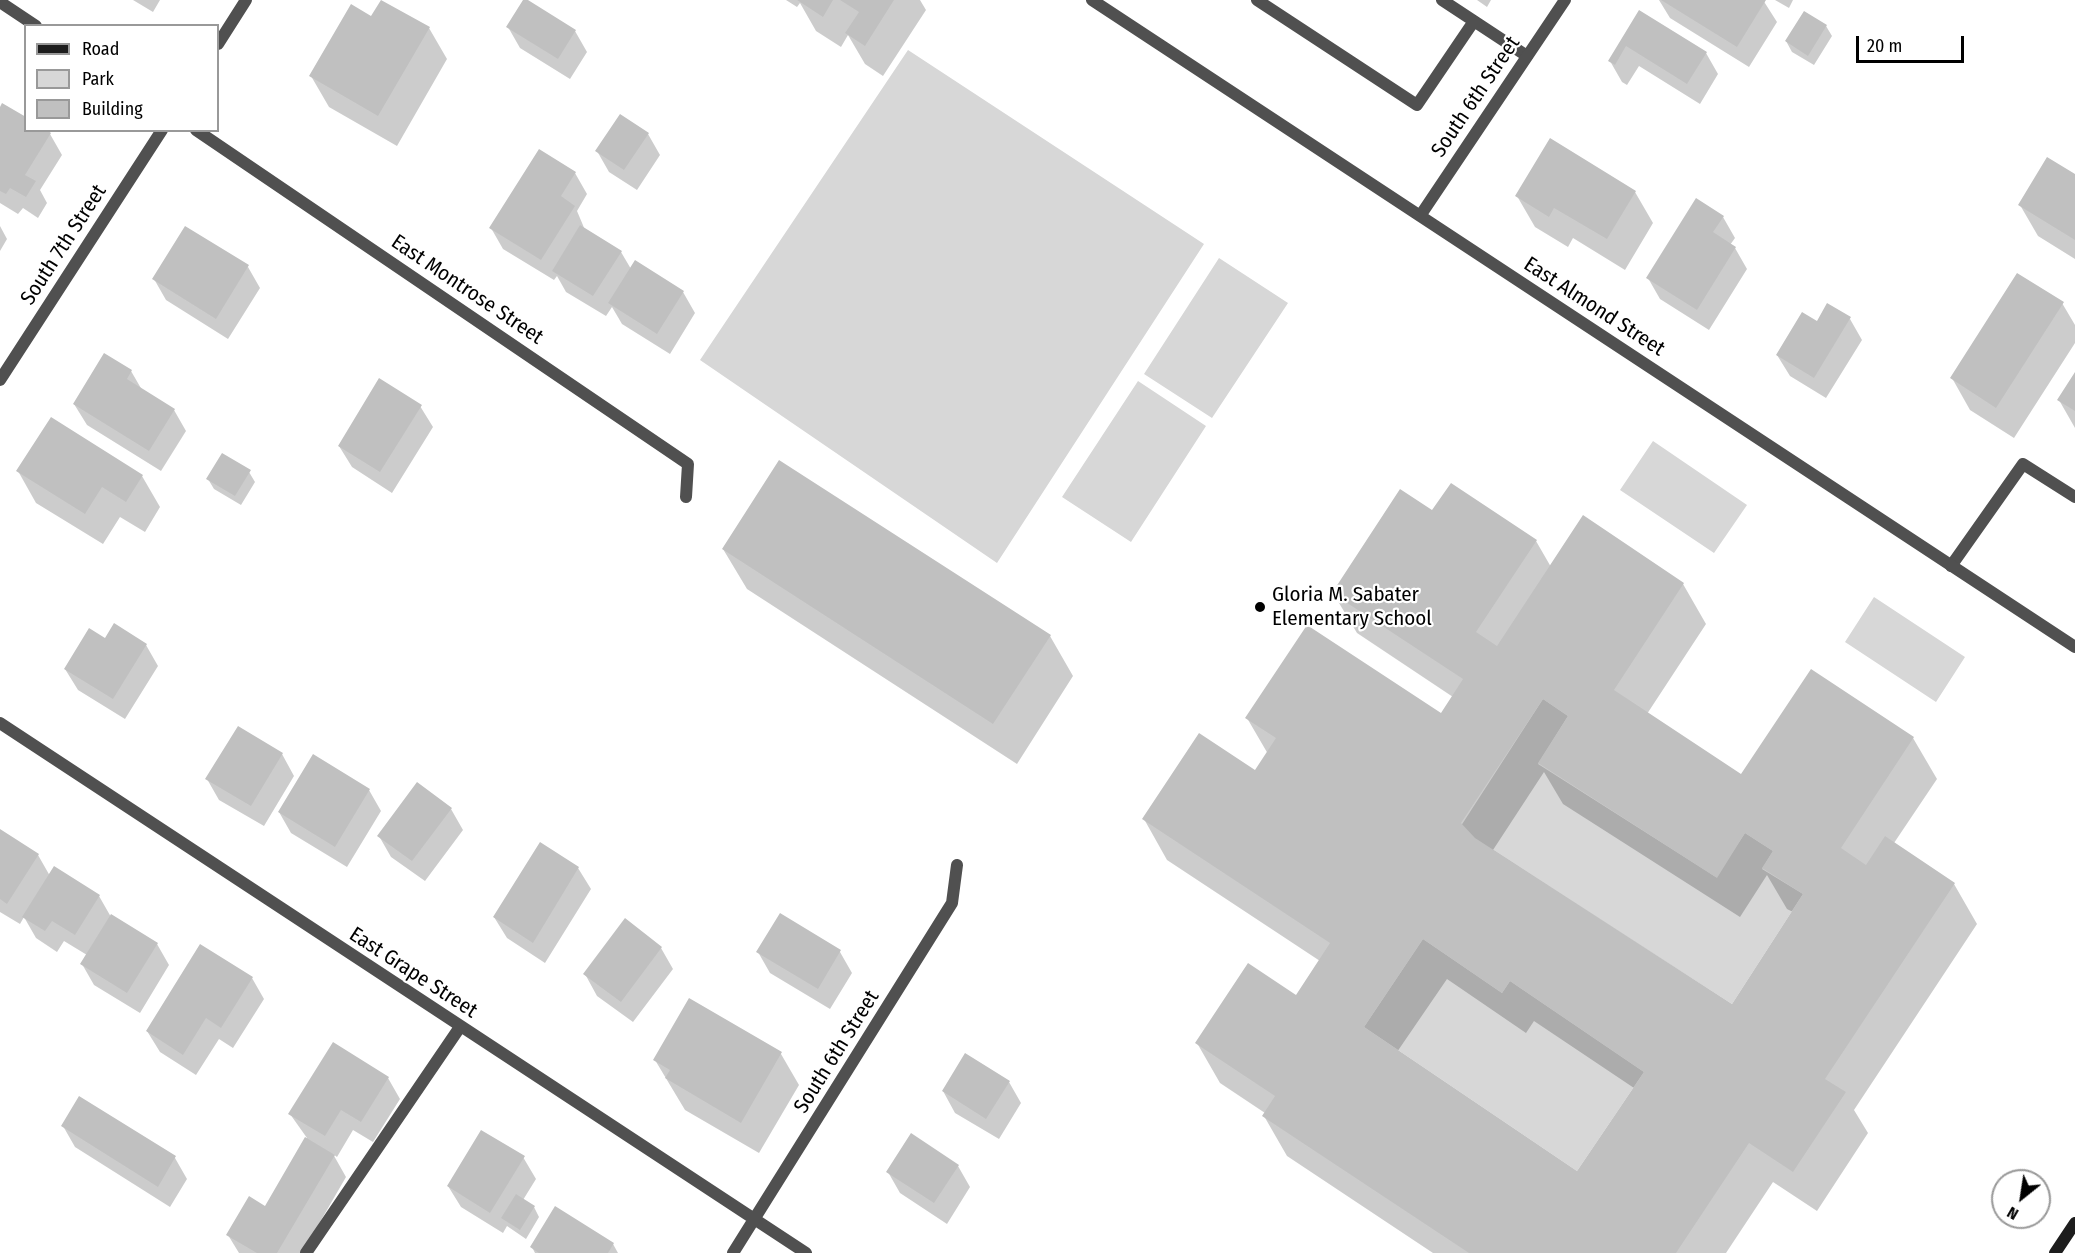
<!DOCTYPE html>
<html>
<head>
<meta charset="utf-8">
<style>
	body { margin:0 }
	#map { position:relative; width:2075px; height:1253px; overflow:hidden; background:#fff; font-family:"Fira Sans Condensed",sans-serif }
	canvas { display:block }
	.legend { position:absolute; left:24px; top:24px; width:195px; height:108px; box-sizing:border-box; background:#fff; border:2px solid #999; margin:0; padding:8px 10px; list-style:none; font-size:18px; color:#000 }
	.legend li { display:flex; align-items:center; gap:12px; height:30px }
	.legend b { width:30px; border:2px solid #999 }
	.north { position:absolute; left:1991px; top:1169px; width:60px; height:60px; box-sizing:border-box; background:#fff; border:2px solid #999; border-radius:50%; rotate:210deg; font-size:16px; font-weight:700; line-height:24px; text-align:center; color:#000 }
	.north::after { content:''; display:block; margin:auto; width:21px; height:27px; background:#000; clip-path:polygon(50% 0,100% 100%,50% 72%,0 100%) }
	.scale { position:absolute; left:1856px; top:36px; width:108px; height:27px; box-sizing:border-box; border:3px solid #000; border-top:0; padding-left:8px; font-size:18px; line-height:21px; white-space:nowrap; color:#000; -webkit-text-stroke:4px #fff; paint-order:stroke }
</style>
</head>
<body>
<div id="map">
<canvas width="2075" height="1253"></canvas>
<ul class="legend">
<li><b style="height:8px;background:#1d1d1d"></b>Road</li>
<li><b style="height:16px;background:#d7d7d7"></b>Park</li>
<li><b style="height:16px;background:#c0c0c0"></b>Building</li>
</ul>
<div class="north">N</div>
<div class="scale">20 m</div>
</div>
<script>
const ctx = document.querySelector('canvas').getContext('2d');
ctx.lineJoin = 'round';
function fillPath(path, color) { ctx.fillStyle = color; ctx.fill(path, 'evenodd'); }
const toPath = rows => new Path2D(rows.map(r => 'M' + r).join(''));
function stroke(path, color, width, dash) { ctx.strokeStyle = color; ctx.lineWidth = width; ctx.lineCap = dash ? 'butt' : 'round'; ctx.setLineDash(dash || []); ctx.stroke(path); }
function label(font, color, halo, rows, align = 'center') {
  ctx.font = font + ' "Fira Sans Condensed",sans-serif'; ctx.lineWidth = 4.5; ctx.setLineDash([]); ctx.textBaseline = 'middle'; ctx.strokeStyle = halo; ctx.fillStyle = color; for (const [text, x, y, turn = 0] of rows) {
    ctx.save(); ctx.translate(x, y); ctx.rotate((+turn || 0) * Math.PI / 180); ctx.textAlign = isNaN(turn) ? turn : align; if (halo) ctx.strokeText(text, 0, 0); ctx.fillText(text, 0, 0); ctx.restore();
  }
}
fillPath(toPath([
	[908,50,1204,244,997,563,700,360],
	[1219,258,1288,303,1212,418,1144,374],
	[1138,381,1206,426,1131,542,1062,497],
	[1653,441,1747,505,1714,553,1620,490],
	[1874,597,1965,657,1936,702,1845,642],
	[1543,699,1568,716,1538,764,1716,877,1745,833,1773,851,1762,869,1803,894,1732,1004,1459,829],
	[1423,939,1502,993,1510,981,1644,1072,1577,1171,1364,1027]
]), '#d7d7d7');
fillPath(toPath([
	[133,0,160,0,153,12],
	[524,0,575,31,587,52,570,79,520,48,508,27],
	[786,0,920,0,926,10,883,76,865,64,848,35,841,47,816,31,800,3,797,7],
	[1477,0,1491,0,1487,7],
	[1659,0,1763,0,1777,22,1749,67,1670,18],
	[1775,0,1793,0,1789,8],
	[1640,12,1706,53,1718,74,1700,104,1639,66,1627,85,1622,82,1610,61],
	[372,18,429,28,447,59,397,146,329,107,311,76],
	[1826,26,1832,36,1814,65,1792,52,1786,41],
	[0,110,26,130,50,134,62,155,40,190,47,203,38,218,23,208,18,214,0,203],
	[648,134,660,155,637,190,609,172,597,151],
	[575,173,587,194,577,211,585,230,621,252,631,269,683,292,695,313,670,354,622,324,612,307,606,316,566,292,557,276,554,280,503,249,491,228],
	[2075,176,2075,259,2038,236,2020,205],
	[1635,192,1653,223,1625,270,1573,238,1568,247,1535,227,1517,196],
	[1723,217,1735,238,1730,245,1735,248,1747,269,1709,330,1660,299,1648,278],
	[0,226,7,239,0,251],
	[248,267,260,288,228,339,166,300,154,279],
	[2062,303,2075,325,2075,343,2014,438,1970,410,1952,378],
	[1850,319,1862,340,1826,398,1790,376,1777,355,1817,323],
	[131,371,142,390,174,410,186,431,161,471,87,425,74,404],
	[2075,375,2075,428,2059,400],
	[420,406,433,427,392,493,352,467,339,446],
	[18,471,142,476,160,507,145,532,120,517,103,544,36,503],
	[249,472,255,482,241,505,214,489,208,479],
	[1451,485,1536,541,1551,567,1683,584,1706,624,1647,714,1742,776,1812,671,1913,738,1937,779,1894,843,1954,884,1977,924,1854,1110,1868,1133,1817,1211,1773,1182,1726,1253,1433,1253,1287,1156,1264,1116,1265,1113,1220,1083,1197,1043,1296,997,1320,961,1167,860,1144,819,1255,772,1268,754,1247,718,1441,715,1453,697,1357,633,1333,593,1433,512],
	[1544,772,1563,804,1740,917,1767,875,1787,909,1793,912,1732,1006,1493,850],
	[1447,979,1526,1033,1534,1021,1634,1088,1577,1173,1397,1052],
	[723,549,1050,636,1073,676,1017,764,747,589],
	[146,645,158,666,125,719,78,690,65,669],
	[282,754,294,776,264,826,219,800,207,779],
	[369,790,381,811,347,867,291,833,279,812],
	[451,809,463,830,425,881,391,857,379,836],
	[0,831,38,855,50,876,99,896,111,917,157,944,169,965,140,1013,94,985,82,964,87,955,64,941,57,952,36,938,24,917,20,924,0,912],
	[540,844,578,868,591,889,545,963,507,938,494,917],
	[661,948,673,969,633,1022,597,996,585,974],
	[758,952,840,952,852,973,830,1009,770,973],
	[252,978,264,999,233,1048,219,1039,196,1075,160,1052,147,1031],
	[781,1054,799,1085,759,1153,685,1110,655,1060],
	[388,1078,400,1099,373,1142,353,1130,337,1157,333,1154,346,1177,302,1253,239,1253,228,1235,266,1208,307,1138,290,1114],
	[1009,1082,1021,1103,999,1139,955,1113,943,1091],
	[63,1126,175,1158,187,1179,170,1207,75,1147],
	[523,1157,536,1179,523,1200,534,1207,539,1217,526,1239,507,1226,503,1233,461,1207,448,1186],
	[958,1166,970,1187,947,1224,900,1193,888,1172],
	[613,1244,618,1253,535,1253,532,1247]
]), '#0003');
fillPath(toPath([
	[381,0,430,27,378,116,309,76,351,4,371,16],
	[523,0,528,0,576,30,558,59,506,27],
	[797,0,833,0,823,17],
	[840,0,894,0,865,46,845,33,859,12],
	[1661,0,1766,0,1737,47],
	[1639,10,1707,52,1687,84,1626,46,1615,65,1608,61],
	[1804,11,1827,25,1808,56,1785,41],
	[2,103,26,117,26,130,47,130,51,133,25,175,36,181,26,197,10,188,6,194,0,191,0,107],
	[620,114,649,133,624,170,595,151],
	[1550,138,1636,191,1607,239,1554,208,1549,217,1515,196],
	[539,149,576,172,561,196,575,206,541,260,489,228],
	[2047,157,2075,174,2075,240,2018,205],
	[1696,198,1724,216,1713,232,1736,247,1697,310,1646,278],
	[580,225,622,251,593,296,552,271],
	[185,226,249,265,216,319,152,279],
	[635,260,684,291,657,334,608,303],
	[2017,273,2064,302,1996,408,1950,378],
	[1827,303,1851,317,1814,378,1776,355,1802,312,1817,321],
	[104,353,132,370,127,379,175,409,149,451,73,404],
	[2075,372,2075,411,2057,400],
	[379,378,422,405,380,472,338,446],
	[51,417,143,475,126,502,102,487,85,514,16,471],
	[222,453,251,470,235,496,206,479],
	[779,460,1051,635,993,724,722,549],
	[1451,483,1537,540,1476,632,1497,646,1583,515,1684,583,1614,690,1741,774,1811,669,1914,737,1841,848,1866,865,1885,836,1955,883,1825,1079,1846,1092,1793,1172,1749,1143,1676,1253,1469,1253,1262,1116,1275,1096,1195,1043,1248,963,1296,995,1330,943,1142,819,1199,733,1255,770,1276,738,1245,718,1307,625,1441,713,1463,679,1332,593,1400,489,1432,510],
	[1543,699,1568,716,1538,763,1717,878,1745,833,1773,851,1762,868,1803,894,1732,1004,1475,838,1461,823],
	[1423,939,1502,993,1510,981,1644,1072,1577,1171,1364,1027],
	[114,623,147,644,113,699,64,669,89,628,105,638],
	[238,726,283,753,251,806,205,779],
	[313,754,370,789,335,847,278,812],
	[417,782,452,808,412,861,377,836],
	[0,829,39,854,7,904,0,899],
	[540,842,579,867,533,943,493,917],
	[54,866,100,895,75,935,52,921,45,931,22,917],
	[780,913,841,950,818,989,756,952],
	[111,914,158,943,127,993,80,964],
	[625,918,662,947,621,1002,583,974],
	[200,944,253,977,221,1028,206,1018,183,1055,146,1031],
	[689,998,782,1052,741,1123,665,1078,670,1070,653,1060],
	[333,1042,389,1077,361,1122,341,1110,325,1136,288,1114],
	[965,1053,1010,1081,986,1119,942,1091],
	[79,1096,176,1156,158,1187,61,1126],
	[481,1130,525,1156,490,1213,447,1186],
	[911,1133,959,1165,934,1203,886,1172],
	[305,1137,335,1155,277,1253,257,1253,226,1235,249,1196,265,1206],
	[516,1194,535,1206,520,1230,501,1218],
	[555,1206,614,1243,608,1253,539,1253,530,1247]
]), '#c0c0c0');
stroke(toPath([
	[1257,0,1417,105,1474,21],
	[1442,0,1527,56],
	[1951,566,2023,464,2075,497],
	[306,1253,460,1027]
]), '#505050', 12);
stroke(toPath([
	[1092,0,2075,647],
	[0,2,36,26],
	[218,44,246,0],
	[196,130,688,464,686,497],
	[1420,216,1565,0],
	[0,380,162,130],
	[0,723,806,1253],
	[733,1253,952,903,957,865]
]), '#505050', 12);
stroke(toPath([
	[2055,1253,2075,1223]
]), '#1d1d1d', 12);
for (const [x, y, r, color] of [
	[1260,607,6,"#000"]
]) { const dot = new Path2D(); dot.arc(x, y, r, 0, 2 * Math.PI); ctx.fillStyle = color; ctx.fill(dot); stroke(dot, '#fff', 2); }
label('21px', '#000', '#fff', [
	["South 6th Street",1476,97,-56],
	["South 7th Street",64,245,-57],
	["East Montrose Street",467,290,34],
	["East Almond Street",1594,307,33],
	["East Grape Street",413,973,33],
	["South 6th Street",837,1052,-58]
]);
label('21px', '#000', '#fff', [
	["Gloria M. Sabater",1272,595],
	["Elementary School",1272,619]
], 'left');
</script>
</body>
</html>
